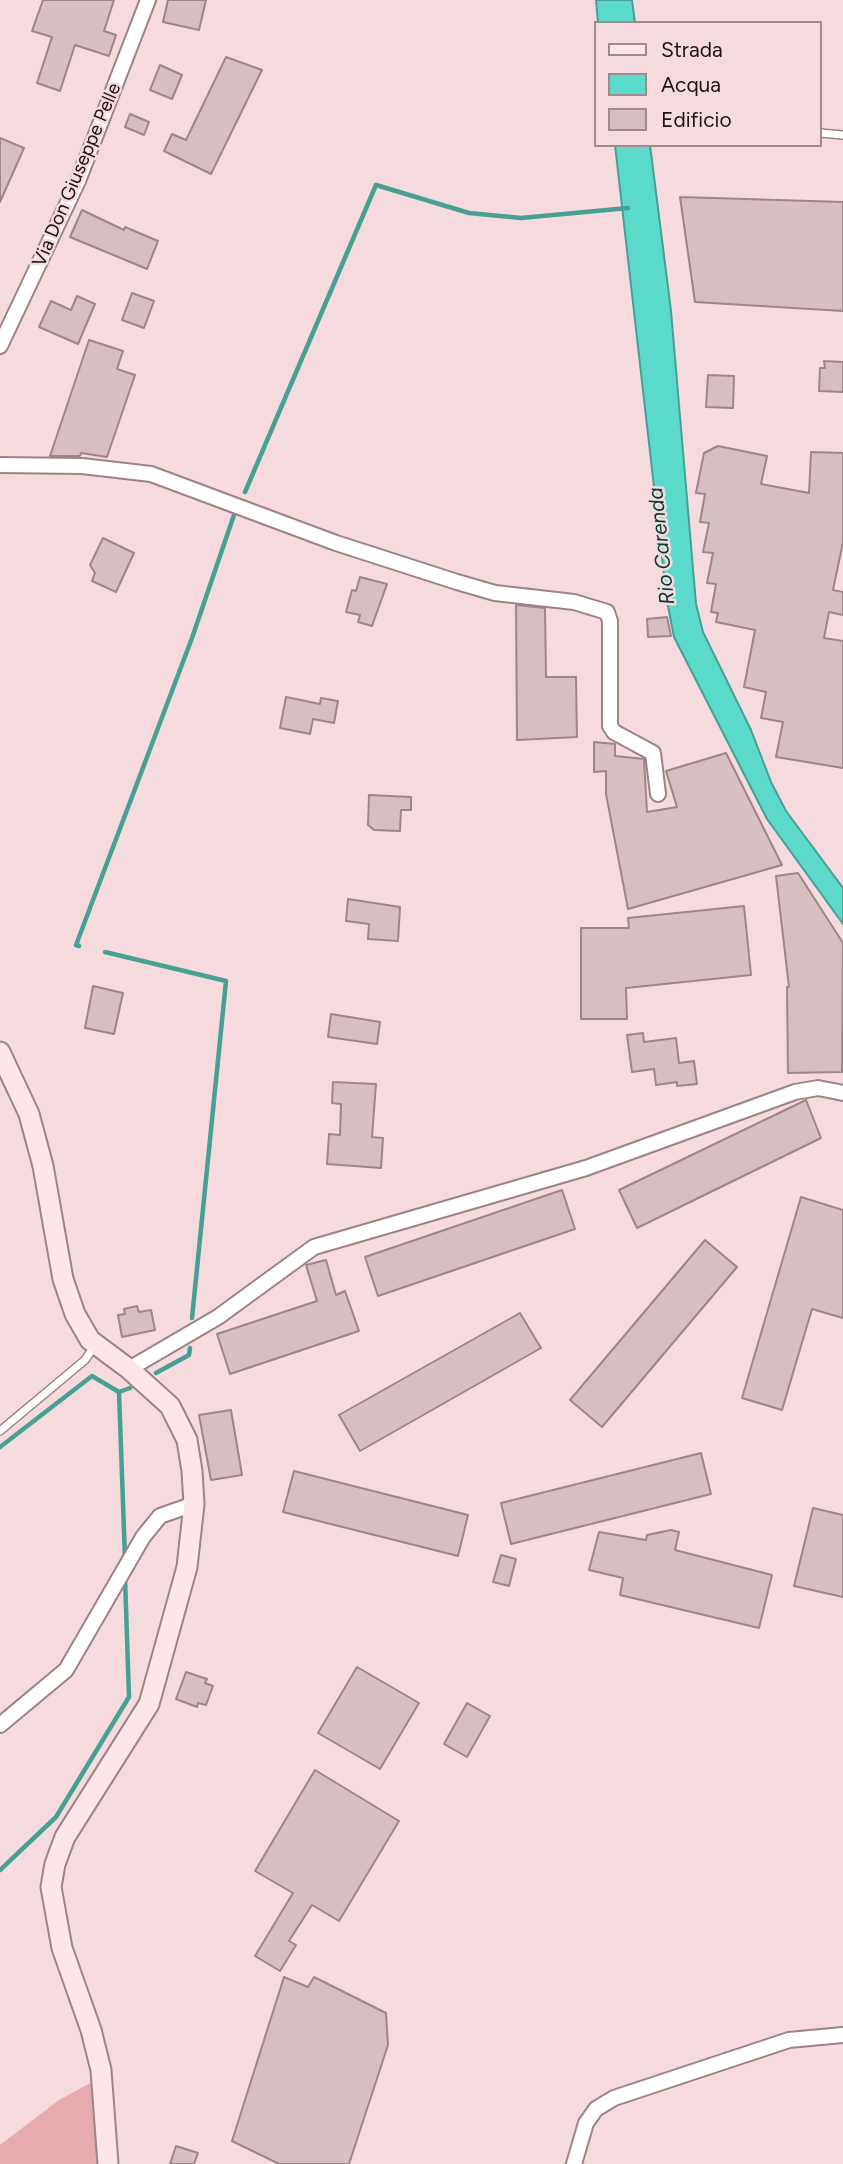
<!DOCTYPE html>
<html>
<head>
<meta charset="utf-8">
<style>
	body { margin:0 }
	#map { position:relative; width:843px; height:2164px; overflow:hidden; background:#f5dbdd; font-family:Figtree,sans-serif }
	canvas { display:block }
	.legend { position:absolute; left:594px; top:21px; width:228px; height:126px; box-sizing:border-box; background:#f5dbdd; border:2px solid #9e8b8d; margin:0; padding:9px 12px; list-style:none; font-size:21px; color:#1c1414 }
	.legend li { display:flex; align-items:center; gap:14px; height:35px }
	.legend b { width:35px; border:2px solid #9e8b8d }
</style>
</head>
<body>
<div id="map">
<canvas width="843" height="2164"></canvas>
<ul class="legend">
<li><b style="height:9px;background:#fde6e8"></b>Strada</li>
<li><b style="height:19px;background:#5bdac9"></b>Acqua</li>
<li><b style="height:19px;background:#d7bec0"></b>Edificio</li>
</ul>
</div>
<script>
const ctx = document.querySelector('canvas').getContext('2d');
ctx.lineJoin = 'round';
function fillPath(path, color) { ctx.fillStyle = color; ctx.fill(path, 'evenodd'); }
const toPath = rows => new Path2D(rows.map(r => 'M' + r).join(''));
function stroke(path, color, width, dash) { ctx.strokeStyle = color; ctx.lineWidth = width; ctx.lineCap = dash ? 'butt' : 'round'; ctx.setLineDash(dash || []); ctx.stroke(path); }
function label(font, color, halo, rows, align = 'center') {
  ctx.font = font + ' Figtree,sans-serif'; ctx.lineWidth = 5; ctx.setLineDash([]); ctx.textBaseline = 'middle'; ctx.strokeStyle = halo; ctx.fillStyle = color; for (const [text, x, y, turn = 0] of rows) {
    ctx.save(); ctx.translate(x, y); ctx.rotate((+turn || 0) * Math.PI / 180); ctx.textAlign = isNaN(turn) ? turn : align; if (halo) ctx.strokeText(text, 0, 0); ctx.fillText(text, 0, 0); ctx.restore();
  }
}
fillPath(toPath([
	[92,2082,102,2164,0,2164,0,2145,59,2100]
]), '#e7aaaf');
const water = toPath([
	[596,0,632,0,635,23,598,23,596,0],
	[615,145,650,145,671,311,696,604,703,632,751,730,771,782,786,811,843,888,843,924,767,819,674,637,667,601,615,145]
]);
fillPath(water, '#5bdac9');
stroke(water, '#489f93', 2);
stroke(toPath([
	[245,492,376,185,469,213,521,218,628,208],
	[79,946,76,945,192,638,234,515],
	[105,952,226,981,192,1318],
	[156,1373,189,1355,190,1348],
	[119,1392,125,1559],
	[119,1392,130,1388],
	[0,1447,92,1376,119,1392],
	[0,1870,56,1817,129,1697,125,1578]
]), '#489f93', 4.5);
const building = toPath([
	[43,0,114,0,104,31,116,35,109,56,75,45,60,91,37,83,52,37,32,31,43,0],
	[168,0,206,0,199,30,163,22,168,0],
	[226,57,262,70,211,174,164,151,172,134,186,140,226,57],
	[160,65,182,75,172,99,150,90,160,65],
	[130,114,149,122,144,135,125,127,130,114],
	[0,138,24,148,0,202,0,138],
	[680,197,843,202,843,311,695,302,680,197],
	[82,210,124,230,125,227,158,241,147,269,70,237,82,210],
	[132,293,154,301,144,328,122,320,132,293],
	[77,296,95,304,78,344,39,327,51,301,71,310,77,296],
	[89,340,123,351,117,369,135,375,107,457,81,453,80,456,50,456,89,340],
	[824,361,843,362,843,392,819,391,820,368,825,368,824,361],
	[708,375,734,376,733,408,706,407,708,375],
	[718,446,767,456,761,484,809,493,811,452,843,453,843,542,833,590,843,592,843,615,829,612,824,638,843,641,843,768,776,757,783,722,761,718,766,692,744,687,755,630,716,622,718,613,711,612,716,584,707,583,713,553,703,552,709,523,700,522,705,494,696,493,704,453,718,446],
	[103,538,134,553,116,592,92,581,95,573,90,565,103,538],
	[360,577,387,584,372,626,358,622,360,615,346,612,352,590,356,591,360,577],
	[516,605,545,608,546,677,576,677,577,737,517,740,516,605],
	[667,617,671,636,648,637,647,619,667,617],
	[286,697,320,704,321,698,338,701,334,723,313,719,310,734,280,728,286,697],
	[594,742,615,744,615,756,644,759,647,812,677,807,666,771,726,753,782,865,628,909,606,794,606,771,594,772,594,742],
	[369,795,411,797,411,810,401,810,400,831,374,830,368,825,369,795],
	[798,873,843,943,842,1072,788,1073,787,987,789,987,776,876,798,873],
	[348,899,400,907,398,941,368,939,369,924,346,921,348,899],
	[744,906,751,975,626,988,627,1019,581,1019,581,928,629,928,628,918,744,906],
	[93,986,123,993,114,1034,85,1028,93,986],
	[331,1014,380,1022,377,1044,328,1037,331,1014],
	[643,1033,644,1042,676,1038,679,1063,694,1061,697,1084,677,1086,677,1082,656,1085,654,1069,632,1072,627,1035,643,1033],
	[333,1082,376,1084,372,1137,383,1138,381,1168,327,1164,329,1134,340,1135,341,1104,332,1103,333,1082],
	[806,1100,821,1138,637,1228,619,1190,806,1100],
	[562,1190,575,1229,378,1296,365,1257,562,1190],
	[801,1197,843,1210,843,1318,812,1309,782,1410,742,1398,801,1197],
	[705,1240,737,1267,602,1427,570,1400,705,1240],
	[326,1260,336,1295,345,1291,359,1331,230,1374,217,1334,317,1301,306,1265,326,1260],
	[137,1306,139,1312,151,1310,155,1330,122,1337,118,1315,125,1314,124,1309,137,1306],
	[520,1313,541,1348,360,1451,339,1415,520,1313],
	[231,1410,242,1475,211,1480,199,1415,231,1410],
	[701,1453,711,1494,511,1544,501,1503,701,1453],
	[294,1471,468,1515,458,1556,283,1512,294,1471],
	[813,1508,843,1515,843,1597,794,1586,813,1508],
	[671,1530,679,1532,675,1550,772,1575,759,1628,620,1595,623,1578,589,1570,599,1532,646,1540,647,1535,671,1530],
	[501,1555,516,1559,509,1586,493,1582,501,1555],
	[357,1667,419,1703,380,1769,318,1733,357,1667],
	[186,1672,207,1679,205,1683,213,1686,206,1705,198,1703,197,1707,176,1699,186,1672],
	[467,1703,490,1716,467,1757,444,1744,467,1703],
	[315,1770,399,1821,339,1921,312,1905,289,1941,296,1945,280,1971,255,1956,293,1893,255,1871,315,1770],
	[284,1977,308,1987,314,1977,386,2013,388,2045,349,2164,279,2164,232,2141,284,1977],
	[176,2146,198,2153,194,2164,170,2164,176,2146]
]);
fillPath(building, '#d7bec0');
stroke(building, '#9d8688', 2);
const lane = toPath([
	[820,133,843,135],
	[0,1431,85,1360,95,1345]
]);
const street = toPath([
	[0,346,78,181,148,0],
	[0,465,82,466,151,474,336,543,457,582,495,593,574,602,607,612,610,621,610,726,614,732,653,753,658,794],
	[129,1369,218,1317,314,1247,586,1168,795,1092,818,1088,843,1093],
	[0,1725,66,1670,143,1537,160,1516,194,1504],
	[574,2164,586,2123,596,2109,614,2098,789,2040,843,2035]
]);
const secondary = toPath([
	[0,1052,29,1114,43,1166,63,1279,75,1314,90,1340,129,1369,170,1406,187,1440,192,1471,194,1504,187,1567,149,1704,65,1837,55,1864,51,1887,62,1948,91,2030,101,2070,108,2164]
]);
stroke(lane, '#9b8486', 10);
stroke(street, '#9b8486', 18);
stroke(secondary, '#9b8486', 23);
stroke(lane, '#fff', 7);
stroke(street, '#fff', 14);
stroke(secondary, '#fde6e8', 19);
label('19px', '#1c1414', '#f5dbdd', [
	["Via Don Giuseppe Pelle",77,175,-67]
]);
label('italic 21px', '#003c35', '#f5dbdd', [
	["Rio Carenda",662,546,-96]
]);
</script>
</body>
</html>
